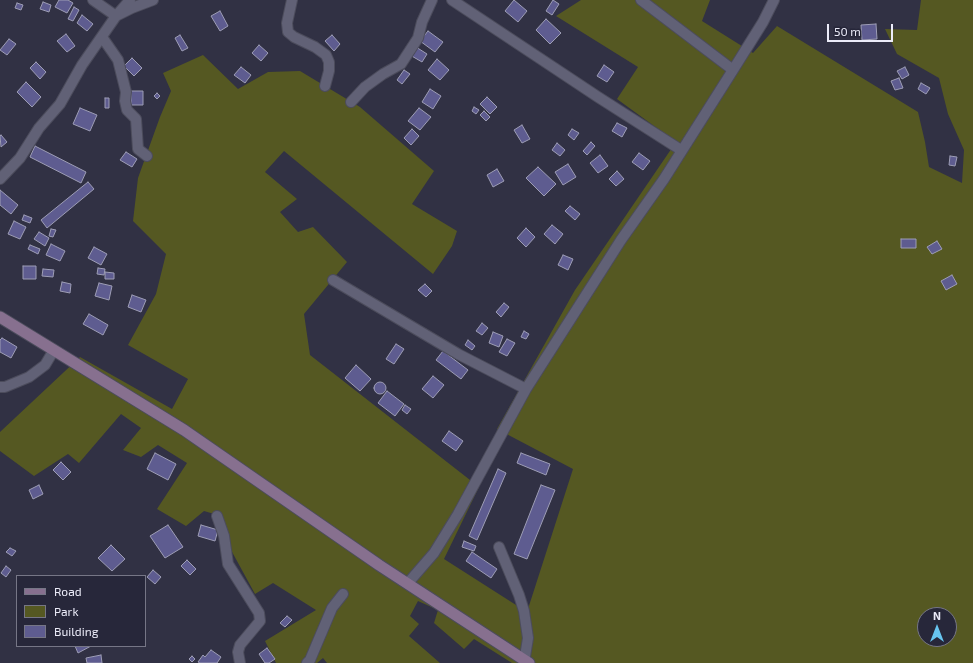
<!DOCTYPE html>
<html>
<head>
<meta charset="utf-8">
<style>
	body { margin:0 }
	#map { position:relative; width:973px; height:663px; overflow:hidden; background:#313144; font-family:"Exo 2",sans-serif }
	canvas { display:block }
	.legend { position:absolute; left:16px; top:575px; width:130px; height:72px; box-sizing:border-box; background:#27273a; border:1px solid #767686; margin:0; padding:5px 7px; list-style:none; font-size:12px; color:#ececf9 }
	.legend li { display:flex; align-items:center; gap:8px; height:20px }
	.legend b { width:20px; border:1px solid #767686 }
	.north { position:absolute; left:917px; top:607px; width:40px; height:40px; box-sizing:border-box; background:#27273a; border:1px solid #767686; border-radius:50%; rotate:0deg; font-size:11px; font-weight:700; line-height:16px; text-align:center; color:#ececf9 }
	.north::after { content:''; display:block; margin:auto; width:14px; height:18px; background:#67c4ef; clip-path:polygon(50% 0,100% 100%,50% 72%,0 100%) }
	.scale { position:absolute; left:827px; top:24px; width:66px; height:18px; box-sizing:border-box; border:2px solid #ececf9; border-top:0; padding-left:5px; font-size:12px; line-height:14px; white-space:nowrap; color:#ececf9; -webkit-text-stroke:3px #27273a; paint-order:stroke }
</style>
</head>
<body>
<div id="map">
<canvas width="973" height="663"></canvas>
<ul class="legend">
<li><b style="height:5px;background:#87708f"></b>Road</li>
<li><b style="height:11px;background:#555822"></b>Park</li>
<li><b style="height:11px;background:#5e5c90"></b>Building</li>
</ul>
<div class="north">N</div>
<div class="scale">50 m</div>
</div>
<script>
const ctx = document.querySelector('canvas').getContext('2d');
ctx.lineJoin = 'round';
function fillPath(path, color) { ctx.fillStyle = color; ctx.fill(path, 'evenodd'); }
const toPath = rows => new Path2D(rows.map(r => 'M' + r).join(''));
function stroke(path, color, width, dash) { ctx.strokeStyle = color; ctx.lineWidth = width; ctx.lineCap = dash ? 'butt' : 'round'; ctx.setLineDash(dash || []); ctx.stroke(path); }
fillPath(toPath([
	[581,0,710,0,702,21,753,53,777,26,918,112,925,142,929,167,962,183,964,150,948,114,939,78,897,54,885,29,917,30,921,0,973,0,973,663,512,663,474,639,464,649,434,623,438,610,418,601,410,616,419,624,409,636,440,663,327,663,323,658,317,663,276,663,265,641,316,610,273,583,255,594,231,550,221,516,204,511,186,526,157,509,187,463,158,445,141,457,123,450,141,428,121,414,79,463,68,454,34,476,0,451,0,432,80,357,172,409,188,379,128,345,156,294,166,254,133,221,138,178,160,117,171,91,163,73,203,55,238,89,268,72,300,71,360,107,434,171,412,204,457,231,452,246,433,274,284,151,265,172,297,199,280,212,298,232,313,227,347,262,304,314,310,355,479,487,444,559,527,612,573,469,497,429,575,290,676,142,617,99,638,67,556,16],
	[925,615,949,615,949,639,925,639]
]), '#555822');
const building = toPath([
	[59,0,68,0,73,3,67,13,55,7,59,0],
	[514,0,527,11,518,22,505,11,514,0],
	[553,0,559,4,552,15,546,11,553,0],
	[43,2,51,5,49,12,40,9,43,2],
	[17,3,23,5,21,10,15,8,17,3],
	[74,7,79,10,73,21,68,19,74,7],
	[220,11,228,26,220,31,211,16,220,11],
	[82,15,93,24,87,31,77,23,82,15],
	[546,19,561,33,550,44,536,30,546,19],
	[876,24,877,39,862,40,861,25,876,24],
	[428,31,443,42,435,52,420,41,428,31],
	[66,34,75,46,67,52,57,41,66,34],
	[180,35,188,48,182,51,175,38,180,35],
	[332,35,340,44,334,51,325,41,332,35],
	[9,39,16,44,7,55,0,50,9,39],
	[259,45,268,53,261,61,252,53,259,45],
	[416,47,427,54,422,62,410,55,416,47],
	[132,58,142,68,134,76,124,66,132,58],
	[437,59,449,70,440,80,428,70,437,59],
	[36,62,46,72,40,79,30,68,36,62],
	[604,65,614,72,607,82,597,76,604,65],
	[241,67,251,75,245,83,234,75,241,67],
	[905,67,909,75,902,79,897,71,905,67],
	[404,70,410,74,402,84,397,80,404,70],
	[899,78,903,88,895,90,891,81,899,78],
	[26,82,41,97,32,107,17,92,26,82],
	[921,83,930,88,926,94,918,89,921,83],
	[430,89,441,96,433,109,422,102,430,89],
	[131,91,143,91,143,105,131,105,131,91],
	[157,93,160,96,157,99,154,96,157,93],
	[487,97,497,107,490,114,480,104,487,97],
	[105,98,109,98,109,108,105,108,105,98],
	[474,107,479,110,476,114,472,111,474,107],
	[80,108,97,115,90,131,73,124,80,108],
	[419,108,431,117,420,130,408,121,419,108],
	[484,111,490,117,486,121,480,115,484,111],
	[617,123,627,128,622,137,612,131,617,123],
	[522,125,530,139,522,143,514,130,522,125],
	[412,129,419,136,411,145,404,138,412,129],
	[572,129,579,133,574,140,568,135,572,129],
	[1,135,7,142,1,147,0,136,1,135],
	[591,142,595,146,587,155,583,151,591,142],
	[557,143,565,150,560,156,552,150,557,143],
	[35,146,86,172,81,183,30,157,35,146],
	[126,152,137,159,132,167,120,160,126,152],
	[639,153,650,161,643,170,632,162,639,153],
	[600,155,608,166,598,173,590,163,600,155],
	[950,156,957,157,955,166,949,165,950,156],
	[568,164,576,177,563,185,555,172,568,164],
	[538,167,556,184,544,196,526,178,538,167],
	[497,169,504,181,493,187,487,175,497,169],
	[617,171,624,179,616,186,609,179,617,171],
	[88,182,94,189,47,228,41,220,88,182],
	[0,190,18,205,11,214,0,205,0,190],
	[570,206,580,214,575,220,565,211,570,206],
	[24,215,32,218,30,223,22,220,24,215],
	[14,221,26,227,20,239,8,234,14,221],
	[552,225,563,234,555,244,544,234,552,225],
	[526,228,535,237,526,247,517,238,526,228],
	[51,229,56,230,53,237,49,236,51,229],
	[39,232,49,238,45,246,34,239,39,232],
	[901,239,916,239,916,248,901,248,901,239],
	[937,241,942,249,932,254,927,247,937,241],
	[51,244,65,251,60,261,46,255,51,244],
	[30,245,40,249,38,254,28,249,30,245],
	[94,247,107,254,101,265,88,258,94,247],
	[563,255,573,259,568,270,558,265,563,255],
	[23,266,36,266,36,279,23,279,23,266],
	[98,268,105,269,104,275,97,274,98,268],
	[43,269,54,270,53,277,42,276,43,269],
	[105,272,114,273,114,279,105,279,105,272],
	[952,275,957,284,946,290,941,281,952,275],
	[62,282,71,284,70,293,60,291,62,282],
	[99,283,112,286,109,300,95,296,99,283],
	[425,284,432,291,426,297,418,290,425,284],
	[132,295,146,300,141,312,128,307,132,295],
	[504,303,509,307,501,317,496,312,504,303],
	[89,314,108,325,103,335,83,324,89,314],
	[482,323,488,328,482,335,476,331,482,323],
	[524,331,529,334,526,339,521,337,524,331],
	[493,332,503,336,499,347,489,343,493,332],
	[2,338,17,347,11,358,0,352,0,340,2,338],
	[507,339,515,343,507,356,499,352,507,339],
	[468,340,475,346,472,350,465,345,468,340],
	[396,344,404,349,394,364,386,359,396,344],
	[443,351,468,370,461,379,436,360,443,351],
	[356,365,371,379,360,391,345,378,356,365],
	[433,376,444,385,433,398,422,389,433,376],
	'374 388a6 6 0 1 1 12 0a6 6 0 1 1-12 0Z',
	[387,391,404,404,395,416,378,403,387,391],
	[405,405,411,409,407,414,402,410,405,405],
	[449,431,463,441,456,451,442,441,449,431],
	[155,453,176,464,168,480,147,469,155,453],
	[521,453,550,464,546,475,517,463,521,453],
	[61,462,71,472,63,480,53,470,61,462],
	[498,469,506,473,477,540,469,536,498,469],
	[39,485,43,494,33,499,29,490,39,485],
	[541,485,555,490,527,559,514,554,541,485],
	[168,525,183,547,165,558,150,536,168,525],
	[201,525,218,530,215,541,198,536,201,525],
	[464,541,476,546,474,551,462,547,464,541],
	[111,545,125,559,112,571,98,558,111,545],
	[10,548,16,551,12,556,6,552,10,548],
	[472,552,497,569,491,578,466,561,472,552],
	[187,560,196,569,190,575,181,566,187,560],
	[6,566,11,570,6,577,1,573,6,566],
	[153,570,161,577,155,584,147,577,153,570],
	[287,616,292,620,285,627,280,623,287,616],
	[75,646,91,646,78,653,75,646],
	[267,648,275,659,269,663,265,663,259,654,267,648],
	[211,650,221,657,217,663,200,663,198,662,203,655,205,657,211,650],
	[101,655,102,663,87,663,86,658,101,655],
	[192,656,195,659,192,662,189,659,192,656]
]);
fillPath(building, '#5e5c90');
stroke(building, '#9d9db5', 1);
const minor = toPath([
	[93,0,116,16,132,8,153,0],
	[292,0,287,23,288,32,294,37,315,47,326,55,329,62,329,71,325,86],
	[452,0,598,97,681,150],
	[641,0,733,70],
	[102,37,118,60,126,92,125,101,127,110,136,119,138,149,147,156],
	[351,102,365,87,383,74,401,64,418,38,422,22,432,0],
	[0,179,20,158,39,128,60,104,82,65,116,16,130,0],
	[333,280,458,354,526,389],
	[0,387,5,387,29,377,45,365,54,350],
	[217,516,224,536,228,564,259,613,260,621,240,645,238,652,240,663],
	[499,547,519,595,524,611,528,638,524,663],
	[408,583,434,553,458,514,526,389,621,240,664,179,733,70,763,22,774,0],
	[307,663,310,660,332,608,343,594]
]);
const secondary = toPath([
	[0,317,184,430,379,565,529,663]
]);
stroke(minor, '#4c4c5c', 12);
stroke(secondary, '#4c4c5c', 13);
stroke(minor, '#616176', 10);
stroke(secondary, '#87708f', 11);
</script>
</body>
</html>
